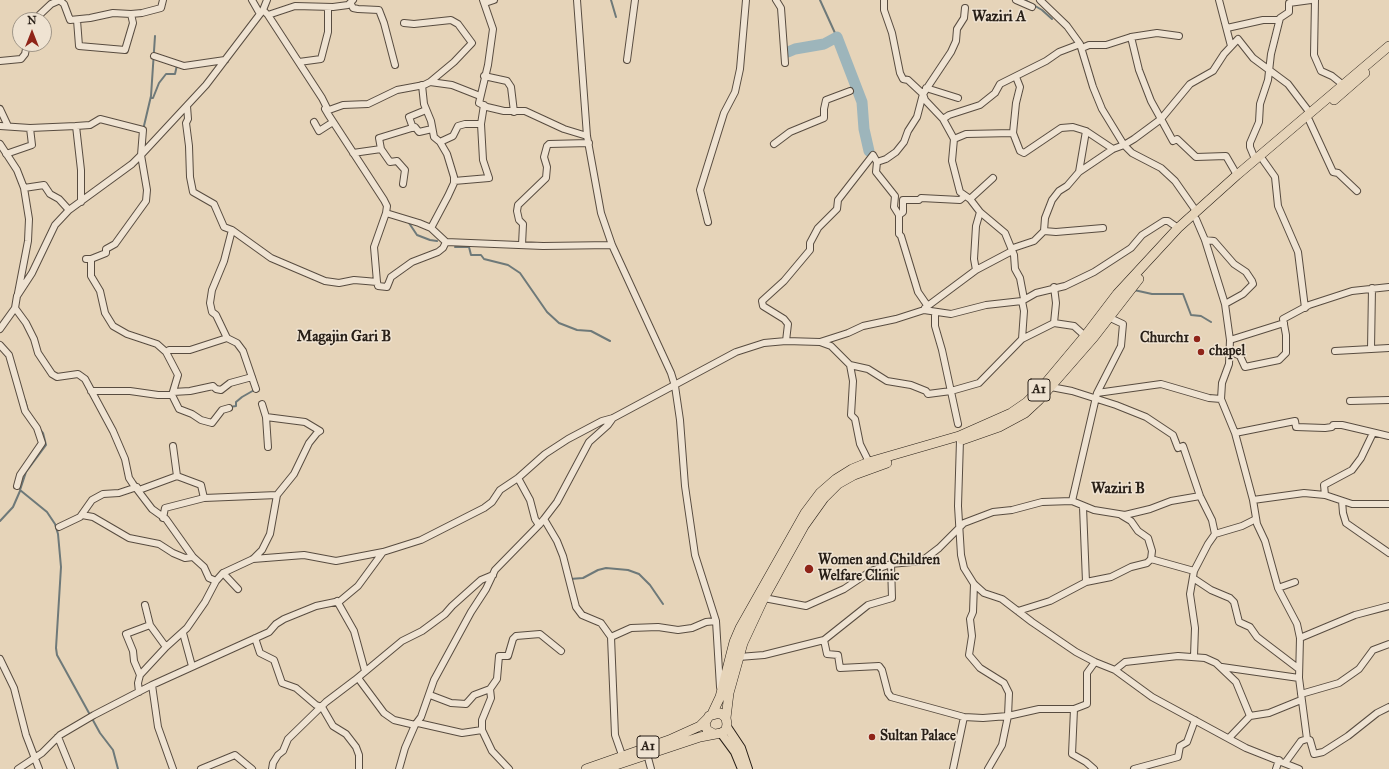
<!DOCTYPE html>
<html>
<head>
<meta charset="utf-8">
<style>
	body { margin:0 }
	#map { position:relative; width:1389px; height:769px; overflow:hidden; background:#e6d4b9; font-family:"IM FELL Great Primer",serif }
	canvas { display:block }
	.north { position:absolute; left:12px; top:12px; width:40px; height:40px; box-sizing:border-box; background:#efe3d2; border:1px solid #9f9587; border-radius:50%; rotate:0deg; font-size:11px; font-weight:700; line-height:16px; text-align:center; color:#281f17 }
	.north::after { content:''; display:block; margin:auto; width:14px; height:18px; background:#8f2418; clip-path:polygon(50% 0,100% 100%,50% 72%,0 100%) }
</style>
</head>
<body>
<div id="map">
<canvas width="1389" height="769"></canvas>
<div class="north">N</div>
</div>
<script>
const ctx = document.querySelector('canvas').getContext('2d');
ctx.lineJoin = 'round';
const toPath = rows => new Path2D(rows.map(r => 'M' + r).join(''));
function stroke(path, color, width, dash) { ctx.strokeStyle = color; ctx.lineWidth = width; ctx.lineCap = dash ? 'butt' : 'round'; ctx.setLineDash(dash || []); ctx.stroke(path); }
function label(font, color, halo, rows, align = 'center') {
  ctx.font = font + ' "IM FELL Great Primer",serif'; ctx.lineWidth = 3; ctx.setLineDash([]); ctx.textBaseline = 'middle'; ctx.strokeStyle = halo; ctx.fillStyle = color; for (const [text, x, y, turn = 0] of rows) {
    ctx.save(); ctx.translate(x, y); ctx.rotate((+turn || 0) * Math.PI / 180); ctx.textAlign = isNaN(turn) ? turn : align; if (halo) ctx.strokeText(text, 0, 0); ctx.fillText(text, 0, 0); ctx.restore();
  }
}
stroke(toPath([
	[611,0,616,17],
	[820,0,840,44],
	[1025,0,1042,10,1052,19],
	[151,98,153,98,159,83,166,74,175,74,177,65],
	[143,130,151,96,155,36],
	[409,223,417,235,430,240,437,241],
	[455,247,469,247,471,255,481,255,484,259,508,265,520,273,547,312,559,323,577,330,591,331,610,341],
	[1134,290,1152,294,1183,294,1191,315,1201,316,1211,322],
	[25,400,28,411],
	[230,407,236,406,236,402,242,397,256,389],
	[39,428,43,433,46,445,26,472,20,490,47,512,55,524,58,534,61,567,56,648,57,655,100,733,113,750,118,769],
	[0,521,13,507,20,491],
	[570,579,583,578,598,570,606,568,628,570,639,574,650,585,663,604]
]), '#6e7979', 2);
stroke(toPath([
	[788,52,795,49,824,44,837,37,862,102,864,129,869,151]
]), '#9db5bb', 11);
const minor = toPath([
	[59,0,64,4,70,20,90,18,113,13,131,14,142,13,161,8,163,0],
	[252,0,260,14],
	[483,0,493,29,488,65,479,103,487,107,504,111,525,111,564,129,587,136],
	[577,0,587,136,601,213,612,245,671,373,675,386,680,420,685,486,695,555,716,621,720,687],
	[776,0,781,8,785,63],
	[884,0,884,10,892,33,900,73,903,79,908,80,923,94,925,100,943,119,954,139,952,161,960,192,970,199,980,212,1005,233,1014,255,1015,269,1020,278,1024,299],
	[1016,0,1032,7],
	[1040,0,1067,26,1080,44,1093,87,1102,109,1124,145,1132,153,1161,168,1175,181,1196,211],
	[1219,0,1231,46],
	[1315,0,1314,55,1321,71,1332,76,1342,84],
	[485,3,494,0],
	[351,4,353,8,358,9,379,10,384,23,395,65],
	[265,12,268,15,295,6,333,7,348,5,353,0],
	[268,15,322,98,327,108,325,109,328,114,384,200,387,206,386,213,419,223,431,228,448,196,454,183,454,177,447,154,440,142,434,137,431,121,424,104,422,85],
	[34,20,51,4,60,0],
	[77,20,79,46,125,50,133,23,131,14],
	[404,23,414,24,451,20,458,24,472,43,454,62,430,82],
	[1227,28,1263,20,1279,20],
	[1131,37,1139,70,1151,101,1161,119,1190,84,1213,71,1224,54,1238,39,1253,58,1288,84,1310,113],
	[1082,48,1089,45,1106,45,1131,37,1157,33,1179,36],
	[154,56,184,66,225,60],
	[627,60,635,0],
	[0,61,21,59,25,54,27,44],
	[299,62,321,59,328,32,328,7],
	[484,76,507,81,511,87,514,112],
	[926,88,958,98],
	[187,106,188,119,186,123,189,146,190,177,193,192,214,204,224,227,232,230,271,258,325,281,339,283,354,280,366,281,377,282,378,286,387,287,391,277,412,262,438,252,443,248,446,242,431,228],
	[327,108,329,110,343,105,368,104,397,90,424,85,430,82,452,85,480,96],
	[0,109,8,126],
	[943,119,949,115,980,105,995,93,1000,84,1046,61,1059,52,1080,44],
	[1309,120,1333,172,1338,173,1357,191],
	[314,122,319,131,333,122],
	[0,126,30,128,76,126,90,125,100,119,143,130,141,155,147,190,146,201,115,244,106,249,106,253,91,259,86,259],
	[76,126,81,170,81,202],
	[413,128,409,117,426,110],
	[1013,133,1016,103,1020,87,1016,77],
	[954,139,966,134,1013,133,1020,151,1024,153,1061,128,1073,127,1086,131,1113,149],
	[440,142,453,136,458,126,465,124,481,124],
	[0,144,17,170,24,188,29,219,28,241,18,293],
	[774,144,790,132,824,118,824,109,826,100,850,91],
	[381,149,379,138,415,127,419,132,432,129],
	[353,153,381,149,390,162,397,161,405,170,403,184],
	[6,154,32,145,30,128],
	[1255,159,1250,147,1250,143,1259,122,1260,104,1268,80,1271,54,1280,18,1289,12,1289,3,1311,0],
	[1263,160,1275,177,1278,206,1298,252,1305,308],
	[877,162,886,159,896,152,904,142,908,131,917,117,923,94,951,52,956,41,957,29,964,18,965,8],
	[1079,172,1113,149,1124,145,1134,139,1161,119,1173,141,1177,139,1196,157,1226,156,1237,175],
	[454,181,489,178,483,160,481,124,484,105],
	[24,188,44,185,50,194,59,199,69,210],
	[970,199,993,178],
	[899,215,903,212,903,200,919,200,921,198,960,200,965,196],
	[1196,219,1205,240,1225,304,1230,340,1229,364,1222,383,1221,399,1235,433,1253,500,1304,493,1325,495,1352,504,1389,504],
	[708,222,700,190,724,113,735,92,740,69,746,0],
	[232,230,224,261,212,290,210,303,212,312,216,315,227,338,237,343,243,351,256,389],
	[1044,231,1056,232,1103,228],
	[1205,240,1214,241,1234,264,1246,272,1252,281,1253,284,1243,294,1225,304],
	[446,242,543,246,612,245],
	[522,245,523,224,519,220,517,211,518,205,546,178,547,167,544,157,547,146,549,144,589,143],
	[91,259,91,276,100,291,105,313,113,326,127,334,157,344,166,352,178,375,172,395],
	[976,270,974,259,976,226,980,212],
	[377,282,374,247,386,213],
	[15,308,26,323,34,339,38,353,52,374,57,377,78,374,85,379,113,431,125,459,129,478,133,484,152,509,166,519,193,557,204,567,209,578,216,581],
	[925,308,976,270,1012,251,1013,248,1034,241,1044,231,1045,218,1052,200,1059,191,1067,186,1079,172,1086,131],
	[935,313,935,326,942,350,958,424],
	[1054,323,1056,303,1054,287],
	[0,329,15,308,17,296,32,273,55,225,69,210,132,164,141,155,206,85,263,10,267,0],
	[1022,339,1024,311,1022,301],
	[1230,340,1284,323],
	[786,341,788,324,784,319,763,306,762,301,784,281,810,250,810,243,818,228,837,209,838,200,873,155,877,162,876,172,895,196,894,207,899,215,899,234,901,236,918,292,927,305],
	[820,342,831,346,850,365,868,369,887,381,911,385,926,391,928,394,951,391,979,383,1022,339,1054,323,1074,326,1085,336],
	[0,345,9,355,25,411,37,428,42,443,20,475,17,486],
	[1371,349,1372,288],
	[1230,351,1240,356,1245,367,1279,360,1286,353,1286,335,1283,319,1309,305,1352,291,1389,287],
	[1335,351,1389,348],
	[166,352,169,350,190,350,227,338],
	[850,365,853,381,851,415,855,419,860,444,869,462],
	[1051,387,1072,391,1116,405,1146,417,1173,435,1178,448,1183,446,1200,496,1212,520,1215,534],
	[91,391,130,391,158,395,172,395,179,409,192,414,201,420,212,423,222,410,229,408],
	[173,392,190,391,213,386,216,389,221,390,230,383,252,377],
	[1097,393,1121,346,1123,324,1108,317],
	[1350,401,1389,400],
	[262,404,266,417,268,447],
	[1235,433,1295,421,1296,427,1325,428,1332,427,1333,425,1342,425,1389,436],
	[960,440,958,506,961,555,964,568,974,584,984,593,1002,599,1032,622,1076,652,1095,662,1115,670,1152,697,1246,748,1299,769],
	[173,446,177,476],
	[518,478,530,500,535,519,539,525,544,519,557,541,563,556,576,607,582,615,601,623,611,637,615,735,622,755],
	[139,490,177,476,201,485,204,498],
	[1325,495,1324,485,1352,470,1361,458,1373,433],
	[1253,500,1257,524,1265,541,1278,588,1297,624,1300,638,1299,678,1307,739,1301,741,1285,763],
	[1072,501,1097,393,1161,384,1209,398,1221,399],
	[1342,501,1343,513,1346,523,1389,553],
	[1083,507,1086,582],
	[82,515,93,517,129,538,159,544,173,553,185,558,193,557],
	[163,518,165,508,204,498,277,495],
	[544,519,557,502,589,442,608,425,613,418],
	[59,527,80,517,92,500,103,494,119,493,137,487],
	[253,559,304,555,336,561,383,552],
	[1151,559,1194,571],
	[223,573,238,589],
	[1193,578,1211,590,1230,598,1234,602,1239,622,1250,627,1257,637,1299,669],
	[974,584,973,612,970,619,972,636,969,655,980,668,1004,683,1009,693,1008,716,1002,745,988,769],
	[1278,588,1295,582],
	[764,598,806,606,844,589,871,571,891,564,922,561,939,548,964,523,993,512,1012,510,1042,502,1072,501,1094,510,1125,515,1150,509,1171,501,1200,496],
	[337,601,354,631,365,671],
	[145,605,150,625,166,647],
	[1018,611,1050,601,1086,582,1111,577,1131,567,1147,563,1151,559,1152,551,1148,538,1138,531,1131,521,1121,515],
	[183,633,192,666],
	[611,637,631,628,658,627,678,630,692,628,706,622,716,621],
	[255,638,260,653,274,660,282,683,296,688,316,705,322,707,333,726,346,734,356,747,359,755,359,769],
	[1300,638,1355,615,1389,606],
	[824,640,827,654,838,655,840,668,879,666,882,670,888,693,891,697,964,717,983,718,1008,716,1039,709,1074,709,1087,704,1087,673,1095,662],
	[1194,656,1195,628,1190,594,1194,571,1208,544,1215,534,1242,526,1256,519],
	[739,657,764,655,824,640,868,605,892,598,891,564],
	[0,659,14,688,26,735,39,769],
	[1222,667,1299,678],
	[1115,670,1125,662,1178,656,1205,658,1216,663,1236,682,1250,716],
	[140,675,134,661,133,651,126,634,150,625],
	[358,678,384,713,394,720,415,725],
	[152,685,158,727,173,769],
	[490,689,491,698,482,720,482,730,492,751,509,769],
	[139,692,138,683,140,675,166,647,187,628,205,602,216,581,223,573,253,559,262,550,270,534,277,495,294,474,309,443,317,433,320,431,305,422,266,417],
	[1301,694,1339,683,1359,669,1373,650,1389,644],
	[430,695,451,703,466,704,474,695,490,689,497,679,499,656,508,656,513,639,516,636,540,634,561,651],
	[1074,709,1072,754,1086,762,1094,769],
	[418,723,462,733,482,730],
	[58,737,71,769],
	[1229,738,1250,716,1269,713,1301,700],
	[1307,739,1310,740,1314,754,1323,752,1348,736,1377,713,1389,707],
	[647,754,651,769],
	[18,769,42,753,60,735,94,715,152,685,269,632,276,624,284,619,316,606,340,601,358,586,383,552,421,540,484,508,492,502,500,490,518,478,545,454,568,439,602,421,613,418,736,352,764,343,786,341,820,342,848,333,863,326,896,319,924,310,951,314,986,305,1022,301,1036,293,1065,286,1094,272,1131,248,1142,235,1164,221,1168,221,1178,228],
	[201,769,235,755,252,769],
	[272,769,273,763,278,755,283,751,288,739,326,702,355,680,402,641,422,631,445,614,452,606,481,580,493,575],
	[399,769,405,748,415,725,421,717,434,680,471,612,486,589,495,570,539,525],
	[953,769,964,717],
	[1134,769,1178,757,1180,746,1187,742,1195,720],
	[1276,769,1279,760]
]);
const major = toPath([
	[727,727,741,748,748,769],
	[721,733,735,752,742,769]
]);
const highway = toPath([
	[1334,100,1365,73],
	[962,440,999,427,1025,413,1039,400,1094,337,1139,279],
	[712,714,720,697,734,642,740,628,805,513,820,493,836,479,852,469,869,462,959,436,1011,413,1027,402,1044,385,1085,336,1117,294,1178,228,1237,175,1389,46],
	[726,718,729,693,743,643,764,598,804,526,824,498,838,484,854,475,887,463],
	[586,769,669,740,700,726,707,719],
	[604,769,700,737,721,733,726,730,727,724,726,718,720,713,709,716,705,723,707,730,714,734]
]);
stroke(minor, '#584c40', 8);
stroke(major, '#281f17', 10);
stroke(highway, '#281f17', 10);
stroke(minor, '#efe3d2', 6);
stroke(major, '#e6d4b9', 8);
stroke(highway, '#e6d4b9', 9);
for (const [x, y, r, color] of [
	[1197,339,4,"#8f2418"],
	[1201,352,4,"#8f2418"],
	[809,569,5,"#8f2418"],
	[872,737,4,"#8f2418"]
]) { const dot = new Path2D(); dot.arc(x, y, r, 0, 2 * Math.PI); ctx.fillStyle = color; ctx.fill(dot); stroke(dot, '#efe3d2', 1.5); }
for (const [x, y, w] of [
	[1039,390,22],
	[648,747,22]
]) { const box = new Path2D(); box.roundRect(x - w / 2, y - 11, w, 22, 3); ctx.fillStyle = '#efe3d2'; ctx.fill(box); stroke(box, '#281f17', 1); }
label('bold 13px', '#281f17', null, [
	["A1",1039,390],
	["A1",648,747]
]);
label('bold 14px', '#281f17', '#efe3d2', [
	["Church1",1189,339,"right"],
	["chapel",1209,352],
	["Women and Children",818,561],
	["Welfare Clinic",818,577],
	["Sultan Palace",880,737]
], 'left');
label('bold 15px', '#281f17', '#efe3d2', [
	["Waziri A",999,17],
	["Magajin Gari B",344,337],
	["Waziri B",1118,489]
]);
</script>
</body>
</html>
